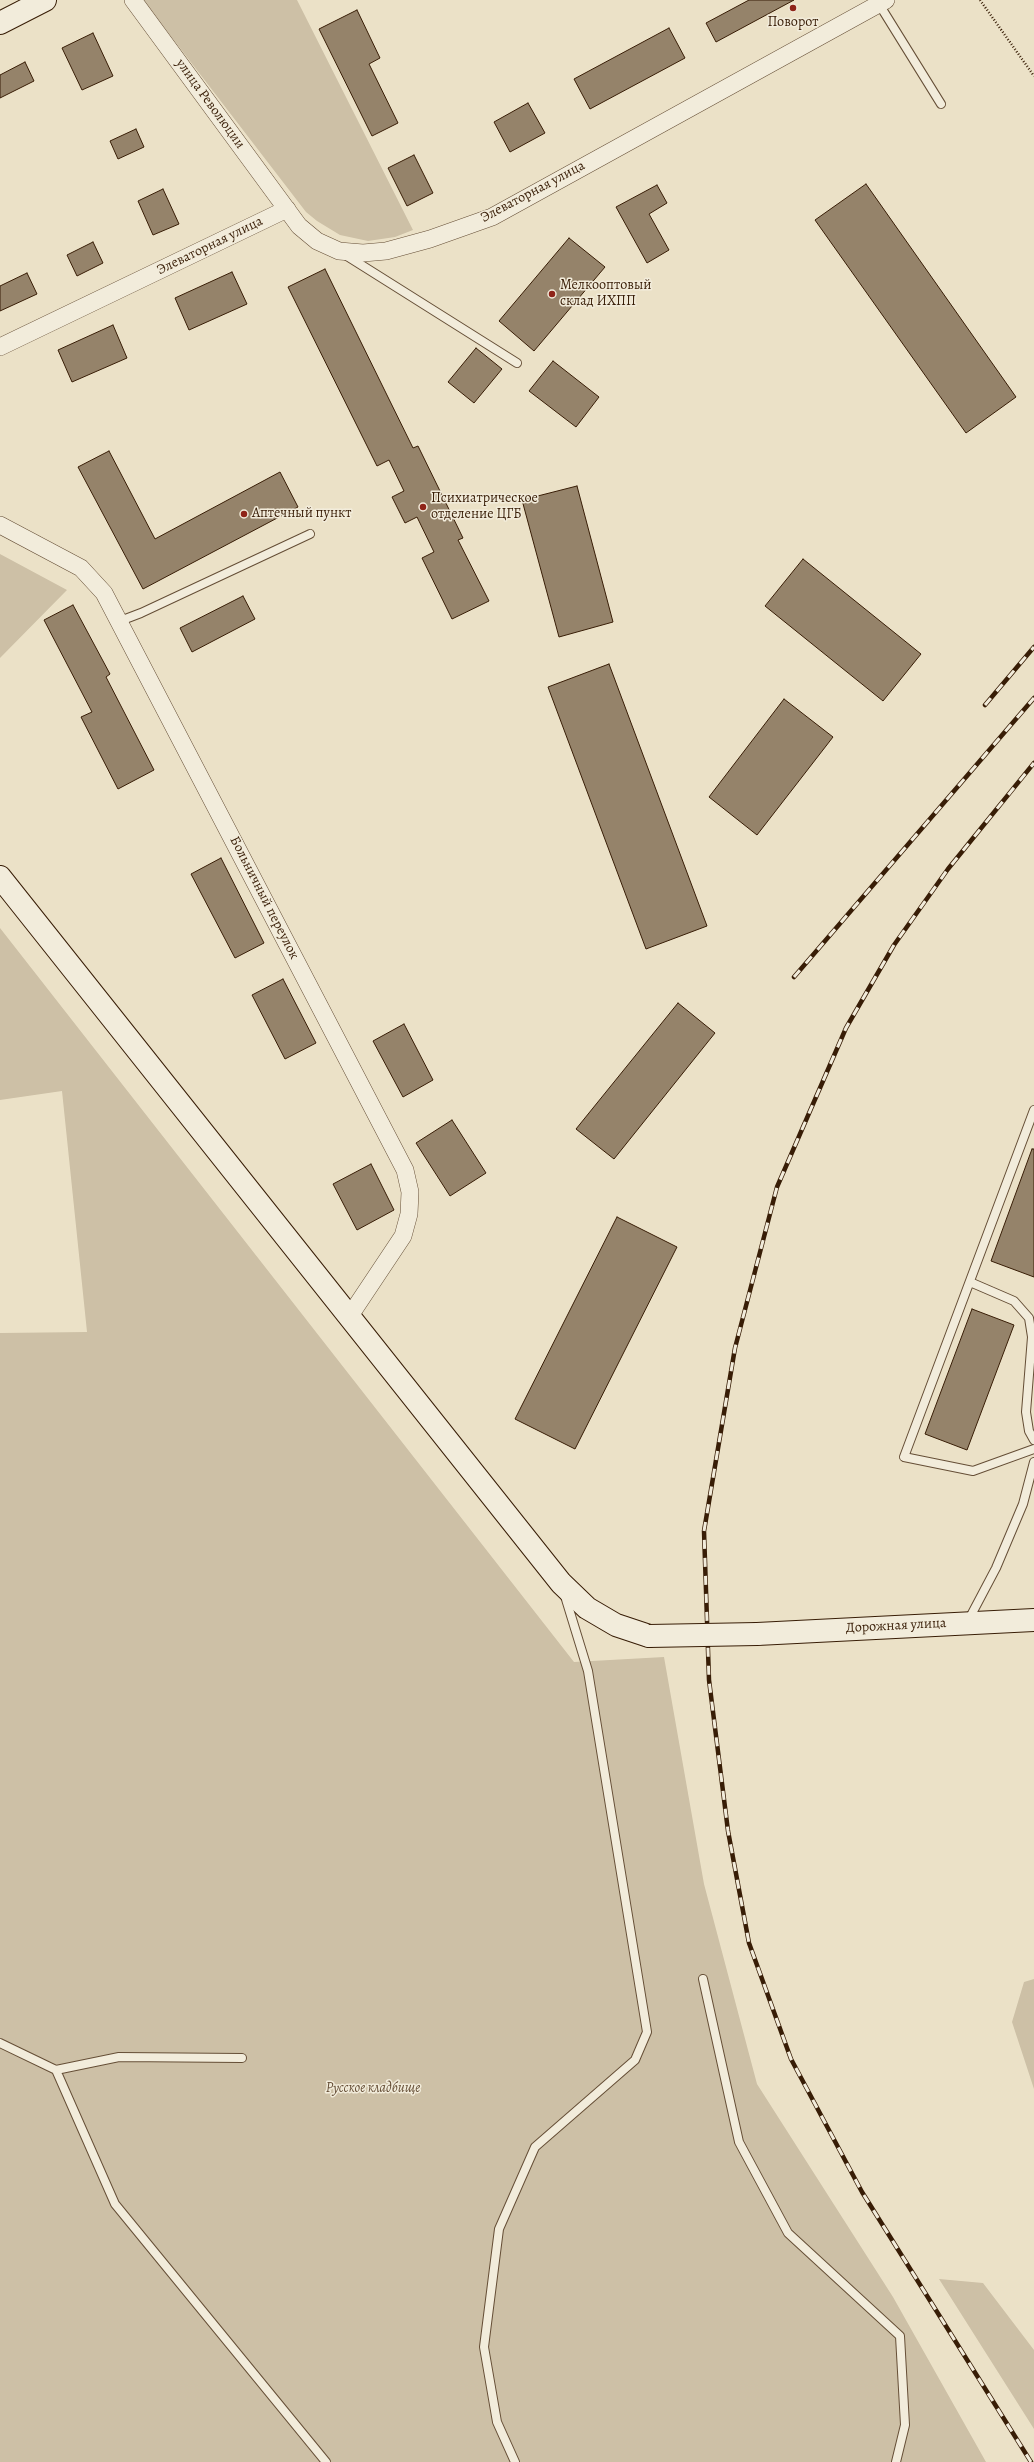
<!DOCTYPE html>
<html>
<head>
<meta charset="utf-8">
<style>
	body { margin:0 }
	canvas { display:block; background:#ebe1c7 }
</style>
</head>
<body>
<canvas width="1034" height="2462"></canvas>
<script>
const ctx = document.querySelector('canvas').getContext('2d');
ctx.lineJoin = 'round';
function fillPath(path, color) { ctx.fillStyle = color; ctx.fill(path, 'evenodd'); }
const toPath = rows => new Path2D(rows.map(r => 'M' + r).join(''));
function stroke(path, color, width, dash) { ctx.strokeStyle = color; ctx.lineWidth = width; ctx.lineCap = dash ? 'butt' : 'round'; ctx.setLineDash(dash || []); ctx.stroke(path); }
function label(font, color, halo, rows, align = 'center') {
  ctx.font = font + ' Alegreya,serif'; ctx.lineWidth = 3; ctx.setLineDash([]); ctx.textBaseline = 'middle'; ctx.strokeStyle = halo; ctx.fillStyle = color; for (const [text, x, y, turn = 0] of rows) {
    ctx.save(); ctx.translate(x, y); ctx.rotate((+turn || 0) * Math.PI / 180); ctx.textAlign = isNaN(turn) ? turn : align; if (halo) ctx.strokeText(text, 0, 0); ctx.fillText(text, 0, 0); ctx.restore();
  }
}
fillPath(toPath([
	[143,0,297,0,413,230,395,237,368,241,340,235,317,221,306,212],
	[0,554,67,590,0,658],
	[0,928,574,1662,664,1657,704,1884,757,2084,893,2297,986,2462,0,2462,0,1333,87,1332,62,1091,0,1100],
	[1034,1979,1034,2089,1012,2022,1024,1982],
	[939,2279,983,2283,1034,2350,1034,2429]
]), '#cdc0a6');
const building = toPath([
	[749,0,794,0,716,42,706,23,749,0],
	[357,10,380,58,369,64,398,123,372,136,319,29,357,10],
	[669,28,685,58,590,109,574,79,669,28],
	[93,33,113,76,82,90,62,48,93,33],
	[25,62,34,81,0,98,0,75,25,62],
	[528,103,545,133,510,152,494,122,528,103],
	[136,129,144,147,118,159,110,141,136,129],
	[414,155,433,193,407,206,388,168,414,155],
	[866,184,1016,397,966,433,815,220,866,184],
	[657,185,667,203,649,214,669,250,647,263,616,207,657,185],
	[163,189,179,224,153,235,138,201,163,189],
	[569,238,605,267,534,351,499,321,569,238],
	[93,242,103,263,77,276,67,255,93,242],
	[325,269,413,448,418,446,463,538,458,540,489,601,452,619,422,558,434,552,417,517,405,523,392,497,404,491,389,460,377,466,288,287,325,269],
	[232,272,247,304,189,330,175,298,232,272],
	[27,273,37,294,0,311,0,286,27,273],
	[113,325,127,358,72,382,58,350,113,325],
	[476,348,502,369,474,403,448,382,476,348],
	[553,361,599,397,576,427,529,391,553,361],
	[109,451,155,539,280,472,298,507,143,589,78,467,109,451],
	[577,486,613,622,559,637,522,500,577,486],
	[803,559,921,654,883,701,765,606,803,559],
	[243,596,255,619,192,652,180,628,243,596],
	[73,605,110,674,106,677,154,770,118,789,81,717,92,712,44,620,73,605],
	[609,664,707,926,646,949,548,687,609,664],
	[784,699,833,737,757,835,709,797,784,699],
	[221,858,264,943,235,958,191,874,221,858],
	[283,979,316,1043,285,1059,252,995,283,979],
	[678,1003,715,1033,614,1159,576,1129,678,1003],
	[404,1024,433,1080,403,1097,373,1041,404,1024],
	[452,1120,486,1173,450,1196,416,1143,452,1120],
	[1032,1149,1034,1149,1034,1277,991,1261,1032,1149],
	[371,1164,394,1210,357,1230,333,1184,371,1164],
	[617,1217,677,1247,575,1449,515,1419,617,1217],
	[972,1309,1014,1325,967,1450,925,1434,972,1309]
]);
fillPath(building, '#95836a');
stroke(building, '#381d06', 1);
const lane = toPath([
	[879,4,941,104],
	[347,256,517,363],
	[120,621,141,613,310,534],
	[1034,1110,904,1457,973,1471,1034,1449],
	[970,1282,1014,1301,1029,1318,1032,1337,1026,1412,1029,1431,1034,1440],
	[968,1621,996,1568,1023,1504,1034,1462],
	[703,1979,739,2142,788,2233,900,2336,905,2425,896,2462],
	[0,2043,56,2070,115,2204,326,2462],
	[56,2070,119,2057,242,2058],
	[515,2462,497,2422,484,2347,499,2229,535,2147,635,2060,647,2032,588,1671,565,1596]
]);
const street = toPath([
	[133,0,299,226,317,241,339,251,363,253,386,251,430,239,492,217,886,0],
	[0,347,287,209],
	[0,525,81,568,104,593,405,1170,410,1192,409,1214,403,1236,349,1317]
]);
const secondary = toPath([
	[0,23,45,0],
	[0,877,561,1583,587,1608,616,1625,649,1636],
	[757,1634,1034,1620]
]);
stroke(lane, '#654e36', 10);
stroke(street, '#654e36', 18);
stroke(secondary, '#381d06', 24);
stroke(toPath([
	[980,0,1034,76]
]), '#381d06', 2.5, [1, 2]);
stroke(lane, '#f2ecdb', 8);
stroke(street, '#f2ecdb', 17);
stroke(secondary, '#f2ecdb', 22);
const rail = toPath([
	[985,705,1034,647],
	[794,977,1034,698],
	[1031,2462,862,2192,791,2059,749,1943,728,1831,709,1680,704,1531,735,1348,777,1187,846,1028,894,945,948,869,1034,763]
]);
stroke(rail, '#381d06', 4.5);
stroke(rail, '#f2ecdb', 3, [9]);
const secondaryBridge = toPath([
	[649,1636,757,1634]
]);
stroke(secondaryBridge, '#381d06', 24, []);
stroke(secondaryBridge, '#f2ecdb', 22);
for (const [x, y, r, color] of [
	[793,8,4,"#8f2418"],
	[552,294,4,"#8f2418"],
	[423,507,4,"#8f2418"],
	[244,514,4,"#8f2418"]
]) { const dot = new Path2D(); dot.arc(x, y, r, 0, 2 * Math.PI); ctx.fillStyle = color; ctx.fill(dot); stroke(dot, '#f2ecdb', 1.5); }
label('14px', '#381d06', '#f2ecdb', [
	["Поворот",793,23,"center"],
	["Мелкооптовый",560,286],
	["склад ИХПП",560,302],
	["Психиатрическое",431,499],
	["отделение ЦГБ",431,515],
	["Аптечный пункт",252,514]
], 'left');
label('14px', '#381d06', '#f2ecdb', [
	["улица Революции",210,104,54],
	["Элеваторная улица",533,192,-28],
	["Элеваторная улица",210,246,-26],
	["Больничный переулок",264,898,63],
	["Дорожная улица",896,1626,-3]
]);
label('italic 14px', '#654e36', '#f2ecdb', [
	["Русское кладбище",373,2089]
]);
</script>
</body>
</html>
